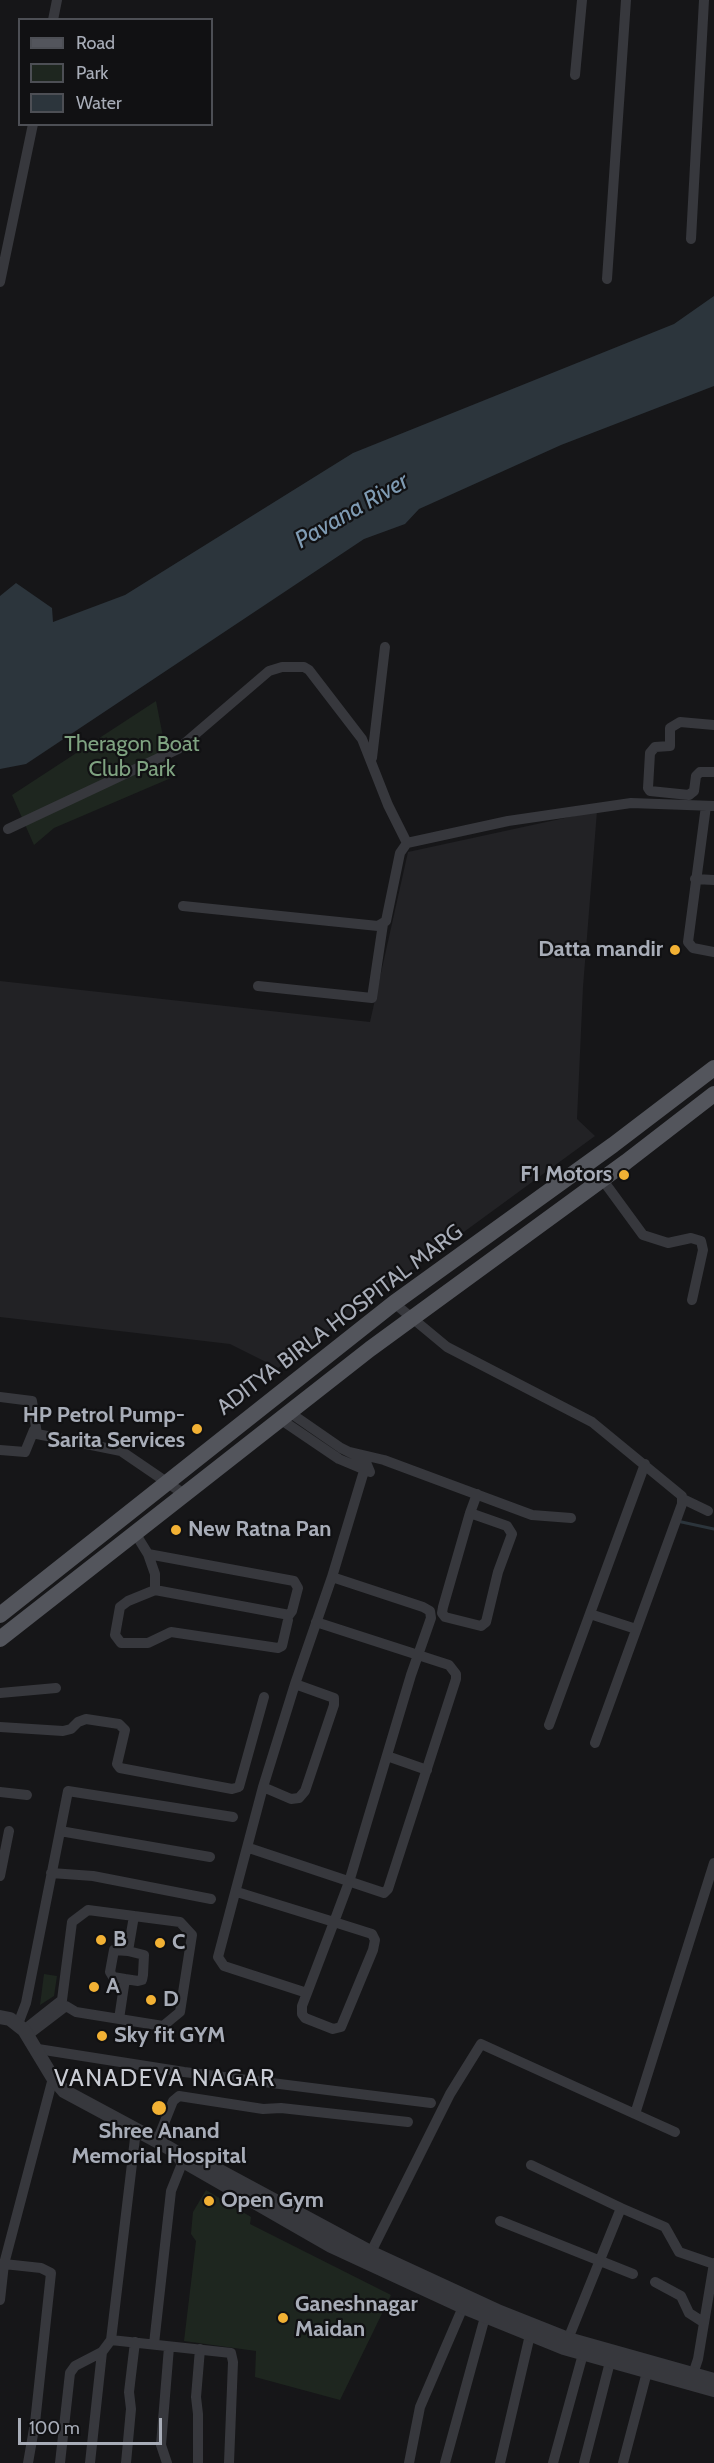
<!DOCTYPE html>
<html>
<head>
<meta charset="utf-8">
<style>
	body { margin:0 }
	#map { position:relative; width:714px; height:2463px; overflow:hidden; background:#161618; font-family:Cabin,sans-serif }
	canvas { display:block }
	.legend { position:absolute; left:18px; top:18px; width:195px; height:108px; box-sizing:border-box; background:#111113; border:2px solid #4d4f55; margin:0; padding:8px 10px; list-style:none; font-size:18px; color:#a8adb8 }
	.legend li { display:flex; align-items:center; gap:12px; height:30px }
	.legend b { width:30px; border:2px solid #4d4f55 }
	.scale { position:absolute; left:18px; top:2418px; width:144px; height:27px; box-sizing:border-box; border:3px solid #a8adb8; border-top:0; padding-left:8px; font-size:18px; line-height:21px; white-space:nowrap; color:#a8adb8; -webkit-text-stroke:4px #111113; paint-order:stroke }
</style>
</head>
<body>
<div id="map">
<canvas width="714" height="2463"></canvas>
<ul class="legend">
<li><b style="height:8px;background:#53555c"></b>Road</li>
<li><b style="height:16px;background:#1e261f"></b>Park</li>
<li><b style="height:16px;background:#2c353c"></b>Water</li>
</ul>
<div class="scale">100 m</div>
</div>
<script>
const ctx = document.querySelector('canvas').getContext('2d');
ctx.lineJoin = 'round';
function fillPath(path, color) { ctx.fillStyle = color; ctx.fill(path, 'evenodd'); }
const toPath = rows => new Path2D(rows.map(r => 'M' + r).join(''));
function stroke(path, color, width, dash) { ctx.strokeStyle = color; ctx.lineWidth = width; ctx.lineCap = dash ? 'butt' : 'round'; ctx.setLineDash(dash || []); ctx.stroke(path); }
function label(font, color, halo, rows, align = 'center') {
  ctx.font = font + ' Cabin,sans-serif'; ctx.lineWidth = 4.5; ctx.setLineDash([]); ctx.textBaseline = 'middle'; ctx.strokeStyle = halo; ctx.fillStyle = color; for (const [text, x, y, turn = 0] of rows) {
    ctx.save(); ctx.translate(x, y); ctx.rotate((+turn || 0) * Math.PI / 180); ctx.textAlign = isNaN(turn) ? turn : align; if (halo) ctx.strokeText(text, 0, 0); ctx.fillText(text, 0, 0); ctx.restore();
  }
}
fillPath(toPath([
	[597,811,583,987,577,1119,595,1136,278,1368,230,1344,0,1317,0,981,370,1022,408,852]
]), '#222225');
fillPath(toPath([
	[156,701,171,778,54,828,34,845,12,795],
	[44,1974,57,1976,54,1996,40,2005],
	[206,2190,251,2217,250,2224,391,2295,340,2400,255,2377,256,2351,184,2341,196,2241,191,2234,193,2212]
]), '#1e261f');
fillPath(toPath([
	[714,296,714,386,561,445,419,509,405,524,364,539,26,764,0,769,0,596,16,583,52,608,53,622,125,595,353,453,674,324]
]), '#2c353c');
stroke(toPath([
	[677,1521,714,1529]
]), '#2c353c', 3);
stroke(toPath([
	[53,20,57,0],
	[575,75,582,0],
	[691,239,704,0],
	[607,279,626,0],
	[0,282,33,124],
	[714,725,680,722,670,728,670,746,655,747,650,753,648,788,650,791,689,795,694,791,696,776,700,772,714,772],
	[372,758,385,647],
	[706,806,688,942,693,948,714,952],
	[8,829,178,749,269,671,282,667,304,667,309,670,362,739,388,805,407,843,508,821,631,803,714,806],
	[695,879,714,880],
	[183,906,378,926,386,921,400,853,407,843],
	[258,986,372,998,383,924],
	[602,1179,643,1235,668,1243,691,1238,701,1241,703,1250,692,1300],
	[394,1303,447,1347,592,1422,682,1496,682,1504,595,1743],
	[0,1397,32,1401,37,1434,121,1451,184,1494],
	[280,1419,339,1459,370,1472,365,1460,341,1448,289,1412],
	[0,1450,25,1452,34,1430],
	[350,1452,384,1460,532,1515,571,1518],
	[683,1499,708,1511],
	[470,1513,507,1526,512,1534,498,1572,486,1622,481,1626,445,1617,442,1613,443,1607,470,1513,477,1494],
	[135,1533,148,1554,155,1574,155,1590],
	[148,1554,294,1581,298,1588,292,1611,289,1615,284,1614,155,1590,128,1601,120,1607,115,1635,121,1643,148,1643,171,1632,278,1648,282,1646,288,1620],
	[590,1614,636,1629],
	[0,1693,56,1688],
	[549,1725,645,1464],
	[0,1727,63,1731,71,1729,78,1722,86,1719,119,1724,125,1730,117,1764,120,1768,232,1789,239,1787,264,1697],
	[387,1756,427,1770],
	[263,1787,291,1799,299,1798,305,1791,334,1705,334,1698,295,1684],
	[0,1792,27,1795],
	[60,1831,210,1857],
	[249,1848,384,1893,388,1889,456,1679,456,1674,449,1665,316,1622],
	[51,1873,93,1876,211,1899],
	[0,1876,9,1831],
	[237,1892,334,1922,349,1882,411,1675,431,1618,430,1611,423,1607,332,1577,364,1471],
	[125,1979,113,1977,110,1972,114,1950,128,1951],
	[307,1993,302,2006,302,2014,305,2018,333,2029,341,2027,373,1950,375,1940,372,1934,334,1922,307,1993,224,1966,218,1957,263,1787,295,1684,332,1577],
	[119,2019,125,1979,138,1981,142,1980,143,1975,144,1955,128,1951,134,1916],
	[18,2024,26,2003,68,1791,233,1817],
	[24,2030,62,2000,72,1922,88,1910,180,1922,192,1935,180,2012,163,2026,76,2012,66,2006,28,2035],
	[38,2049,184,2072,431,2103],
	[635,2114,675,2132],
	[157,2141,173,2101,179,2096,263,2109,281,2108,408,2122],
	[531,2165,621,2208,566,2344],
	[621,2208,665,2227,679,2252,714,2264],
	[500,2221,633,2274],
	[368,2258,450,2094,481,2044,635,2114,714,1863],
	[4,2264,41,2268,51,2273,35,2423,28,2463],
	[655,2282,681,2296,689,2313,703,2322],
	[0,2300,4,2264,53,2078],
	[111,2340,231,2353,233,2362,229,2463],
	[154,2344,171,2191,183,2161],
	[691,2380,698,2359,714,2263],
	[60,2463,70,2373,75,2366,102,2352,111,2340,136,2130],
	[90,2463,102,2352],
	[126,2463,131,2409,129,2392,135,2342],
	[167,2463,161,2445,169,2347],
	[198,2463,198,2414,196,2397,200,2349],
	[409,2463,420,2407,463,2307],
	[445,2463,485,2317],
	[500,2463,530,2335],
	[553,2463,583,2354],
	[584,2463,610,2362],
	[623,2463,647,2372]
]), '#37383d', 10);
stroke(toPath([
	[0,2017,10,2019,24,2030,53,2078,64,2091,157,2141,174,2151,183,2161,331,2246,463,2307,564,2348,714,2390],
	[201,2161,370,2252,500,2312,568,2339,714,2380]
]), '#37383d', 14);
stroke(toPath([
	[0,1615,394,1303,613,1145,714,1068],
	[0,1639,370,1349,626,1162,714,1094]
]), '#53555c', 16);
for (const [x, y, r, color] of [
	[675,950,6,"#f2b134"],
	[624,1175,6,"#f2b134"],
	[197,1429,6,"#f2b134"],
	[176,1530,6,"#f2b134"],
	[101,1940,6,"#f2b134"],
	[160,1943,6,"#f2b134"],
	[94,1987,6,"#f2b134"],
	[151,2000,6,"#f2b134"],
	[102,2036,6,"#f2b134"],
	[159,2108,8,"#f2b134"],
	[209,2201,6,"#f2b134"],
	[283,2318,6,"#f2b134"]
]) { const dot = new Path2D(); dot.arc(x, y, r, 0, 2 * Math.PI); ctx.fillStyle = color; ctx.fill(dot); stroke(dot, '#111113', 2); }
label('22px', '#7fa381', '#111113', [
	["Theragon Boat",132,745],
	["Club Park",132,770]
]);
label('bold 22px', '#a8adb8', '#111113', [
	["Datta mandir",663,950,"right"],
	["F1 Motors",612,1175,"right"],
	["HP Petrol Pump-",185,1416,"right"],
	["Sarita Services",185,1441,"right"],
	["New Ratna Pan",188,1530],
	["B",113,1940],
	["C",172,1943],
	["A",106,1987],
	["D",163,2000],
	["Sky fit GYM",114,2036],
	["Shree Anand",159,2132,"center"],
	["Memorial Hospital",159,2157,"center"],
	["Open Gym",221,2201],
	["Ganeshnagar",295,2305],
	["Maidan",295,2330]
], 'left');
label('22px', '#a8adb8', '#111113', [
	["ADITYA BIRLA HOSPITAL MARG",340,1320,-37]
]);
label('italic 24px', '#7f9bb3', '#111113', [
	["Pavana River",352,511,-30]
]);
ctx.letterSpacing = '1.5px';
label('24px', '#c9ccd4', '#111113', [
	["VANADEVA NAGAR",165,2079]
]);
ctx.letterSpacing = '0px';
</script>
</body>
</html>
